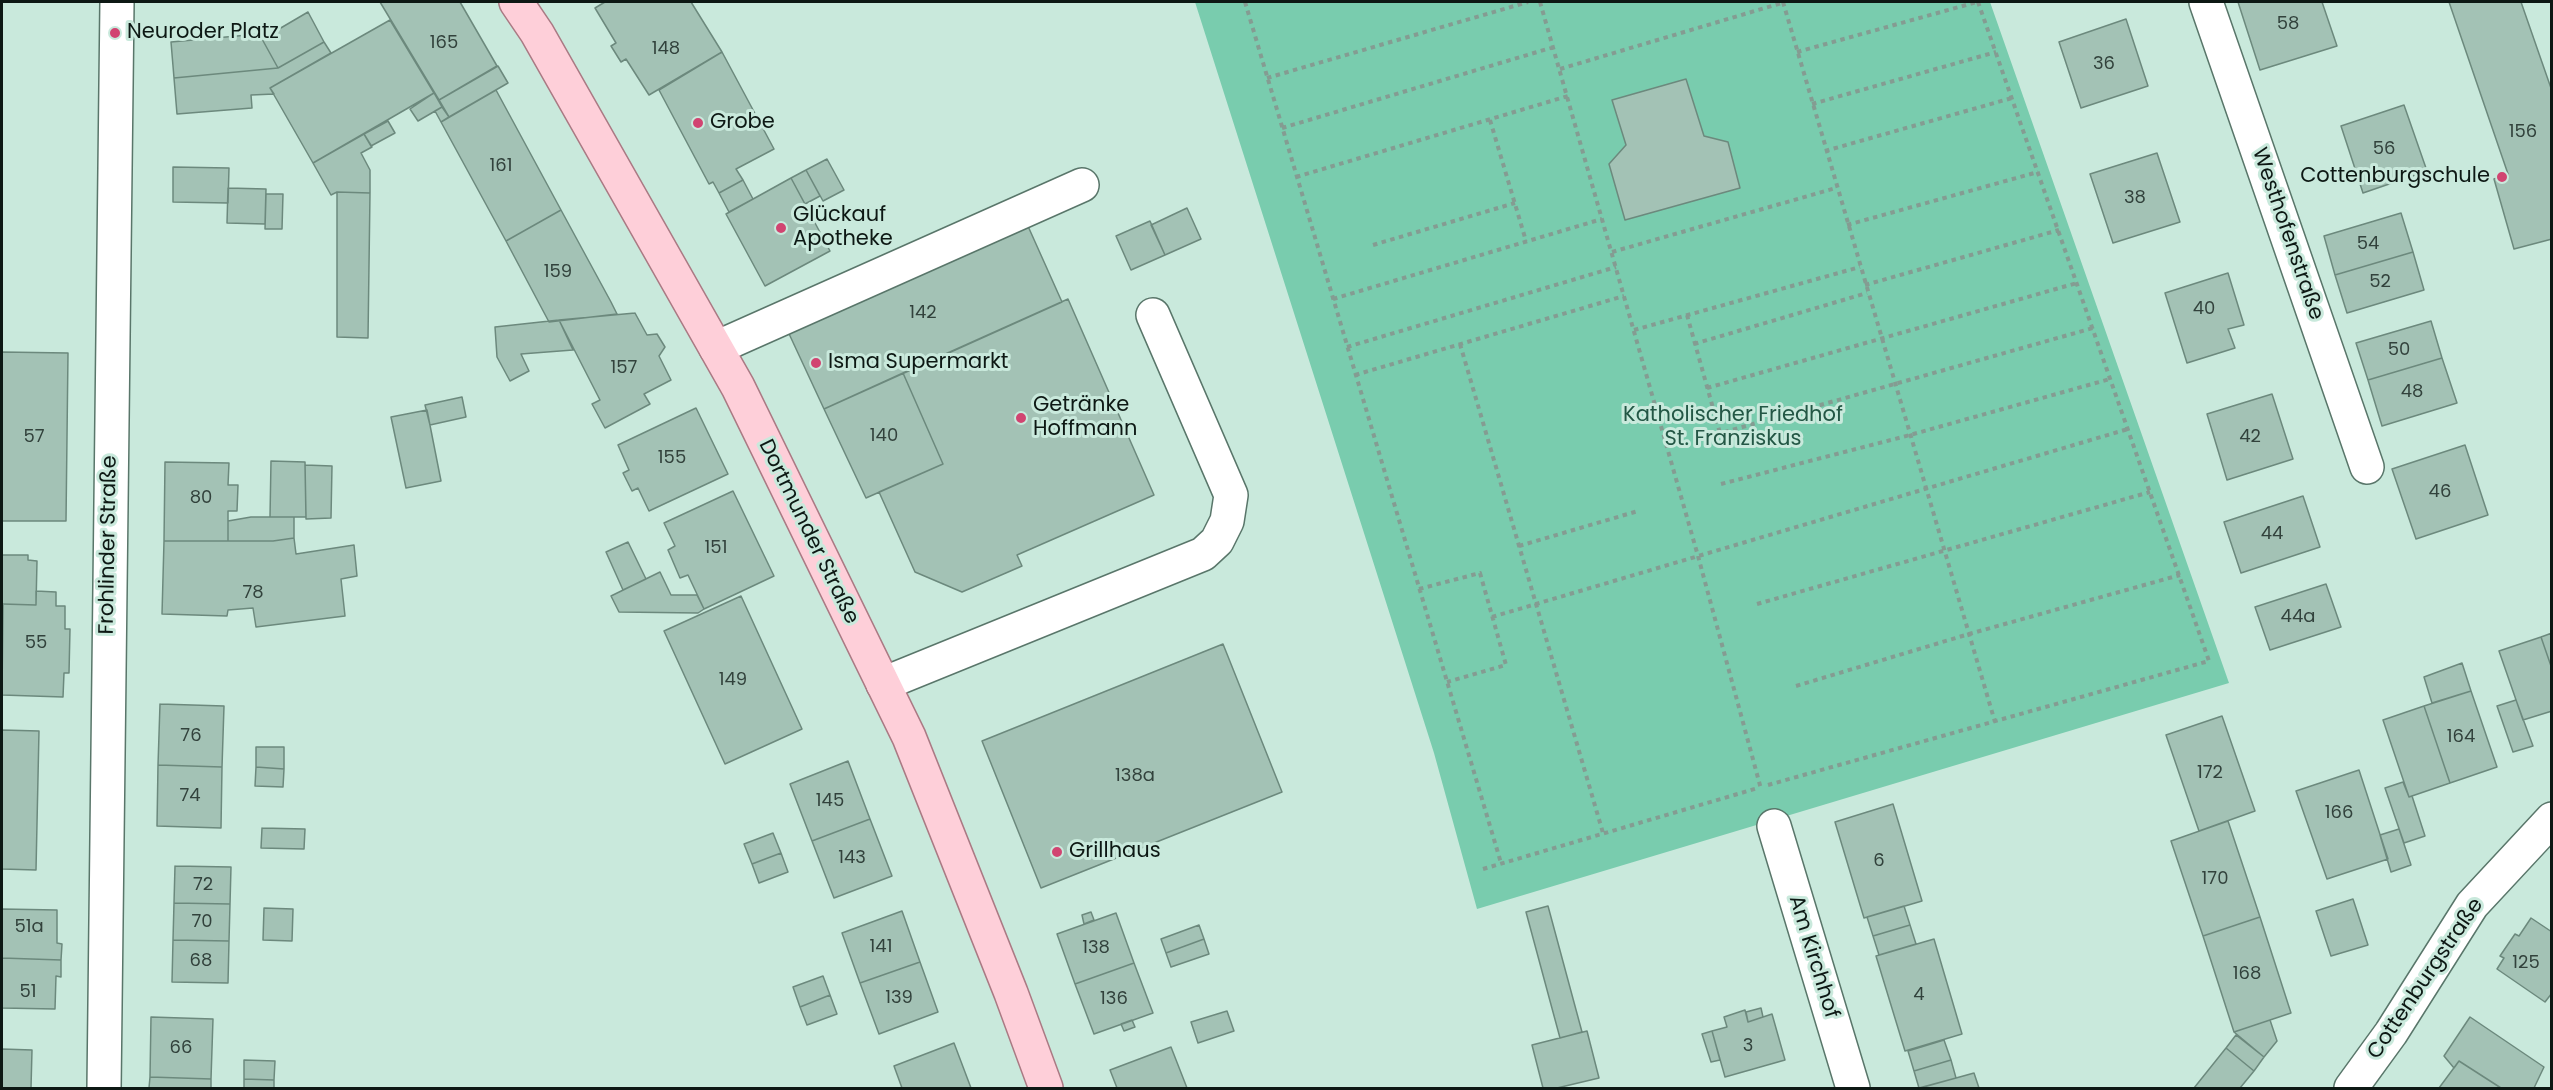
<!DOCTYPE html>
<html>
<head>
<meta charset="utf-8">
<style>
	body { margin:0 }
	#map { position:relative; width:2553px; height:1090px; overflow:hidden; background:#c9e9dc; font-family:Poppins,sans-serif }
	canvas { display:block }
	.frame { position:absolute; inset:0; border:3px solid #0d1814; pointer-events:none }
</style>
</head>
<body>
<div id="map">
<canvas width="2553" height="1090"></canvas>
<div class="frame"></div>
</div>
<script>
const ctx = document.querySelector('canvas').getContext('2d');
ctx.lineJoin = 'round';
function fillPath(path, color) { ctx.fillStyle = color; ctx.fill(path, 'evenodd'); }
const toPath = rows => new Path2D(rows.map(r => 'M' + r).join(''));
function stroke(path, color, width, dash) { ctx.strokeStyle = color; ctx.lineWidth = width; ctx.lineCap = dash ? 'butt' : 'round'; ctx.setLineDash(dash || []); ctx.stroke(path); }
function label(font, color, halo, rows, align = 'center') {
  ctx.font = font + ' Poppins,sans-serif'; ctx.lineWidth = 6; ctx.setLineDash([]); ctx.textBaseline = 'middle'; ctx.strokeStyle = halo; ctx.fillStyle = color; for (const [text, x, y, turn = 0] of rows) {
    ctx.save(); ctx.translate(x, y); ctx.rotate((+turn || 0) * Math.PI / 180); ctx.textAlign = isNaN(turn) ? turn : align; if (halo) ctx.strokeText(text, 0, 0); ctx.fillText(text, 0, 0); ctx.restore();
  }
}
fillPath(toPath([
	[1195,2,1990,2,2229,683,1477,909,1434,753]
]), '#79ccae');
const building = toPath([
	[380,2,460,2,497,66,439,100,380,2],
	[605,2,691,2,722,52,649,95,626,59,621,62,611,46,616,43,595,8,605,2],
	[2238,2,2322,2,2337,46,2260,70,2238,2],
	[2449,2,2521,2,2552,91,2552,239,2514,249,2494,179,2508,174,2449,2],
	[308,12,324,42,278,68,262,39,308,12],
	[2126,19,2148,86,2081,108,2059,42,2126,19],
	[390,20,434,93,313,163,270,88,390,20],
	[259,34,260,39,262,39,278,68,174,78,171,42,259,34],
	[324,42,331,53,270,88,274,94,251,95,252,108,177,114,174,78,278,68,324,42],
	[722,52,774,149,736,169,743,180,719,193,713,182,709,184,659,90,722,52],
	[498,66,508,83,449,117,439,100,498,66],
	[1686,79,1704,136,1728,142,1740,188,1625,220,1609,164,1626,145,1612,100,1686,79],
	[496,90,561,210,506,241,441,122,496,90],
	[434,93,442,107,418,121,410,109,434,93],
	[2404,105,2427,171,2363,193,2341,126,2404,105],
	[442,107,449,117,441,122,435,111,442,107],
	[388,121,395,133,371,146,364,134,388,121],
	[364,134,372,147,361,153,370,170,370,193,337,192,331,195,313,163,364,134],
	[2157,153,2180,222,2113,243,2090,174,2157,153],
	[827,159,844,190,823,201,806,170,827,159],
	[173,167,229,168,228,203,173,202,173,167],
	[806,170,820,196,805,204,791,178,806,170],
	[791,178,830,251,765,286,726,214,791,178],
	[743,180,753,199,729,212,719,193,743,180],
	[228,188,266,189,265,224,227,223,228,188],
	[337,192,370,193,368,338,337,337,337,192],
	[266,194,283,194,282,229,265,229,266,194],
	[1187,208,1201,239,1165,255,1151,225,1187,208],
	[561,210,611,302,617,314,549,322,506,241,561,210],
	[2401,213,2413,252,2335,275,2324,236,2401,213],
	[1023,215,1062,302,824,409,784,323,1023,215],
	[1150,221,1165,255,1131,270,1116,236,1150,221],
	[2413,252,2424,290,2347,313,2335,275,2413,252],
	[2228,273,2244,325,2228,329,2235,348,2187,363,2165,293,2228,273],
	[1068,299,1154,495,1017,555,1022,566,962,592,915,572,879,492,943,464,903,373,1068,299],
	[635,313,647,335,657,334,665,347,659,356,671,380,644,394,650,404,605,428,592,404,600,400,559,320,635,313],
	[559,320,573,350,521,354,529,371,510,381,497,357,495,327,559,320],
	[2431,321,2442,358,2368,380,2356,343,2431,321],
	[2,352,68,353,66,521,2,521,2,352],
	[2442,358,2457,403,2382,426,2368,380,2442,358],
	[903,373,943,464,866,498,824,409,903,373],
	[2272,394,2293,459,2227,480,2207,414,2272,394],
	[462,397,466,417,430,425,425,405,462,397],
	[696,408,728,474,649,511,638,488,632,491,623,473,629,470,618,445,696,408],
	[427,410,441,481,406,488,391,417,427,410],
	[2465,445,2488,515,2416,539,2392,469,2465,445],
	[271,461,305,462,306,517,270,517,271,461],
	[165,462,229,463,228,485,238,485,237,511,228,511,228,541,164,541,165,462],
	[305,465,332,466,331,518,306,519,305,465],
	[733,491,774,576,704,609,688,575,680,578,668,550,675,546,664,523,733,491],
	[2303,496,2320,547,2241,573,2224,522,2303,496],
	[251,517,294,517,294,538,273,541,228,541,228,521,251,517],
	[294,538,296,554,354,545,357,576,341,579,345,616,256,627,253,608,228,610,227,616,162,614,164,541,273,541,294,538],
	[628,542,646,579,623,590,606,552,628,542],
	[2,555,28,555,28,560,37,561,36,605,2,604,2,555],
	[660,572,671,595,697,595,704,609,698,613,619,612,611,596,660,572],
	[2326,584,2341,627,2270,650,2255,607,2326,584],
	[36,591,56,592,56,606,65,606,65,629,70,629,69,673,64,673,63,697,2,695,3,604,36,605,36,591],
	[741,596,802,729,725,764,664,631,741,596],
	[2552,633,2552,669,2541,637,2552,633],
	[2541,637,2552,669,2552,711,2523,720,2499,651,2541,637],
	[1223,644,1282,792,1041,888,982,741,1223,644],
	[2462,663,2471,691,2432,703,2424,677,2462,663],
	[2471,691,2497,767,2450,783,2424,706,2471,691],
	[2516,700,2533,746,2513,752,2497,706,2516,700],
	[160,704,224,706,222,767,158,765,160,704],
	[2424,706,2450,783,2409,797,2383,720,2424,706],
	[2222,716,2255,811,2199,831,2166,735,2222,716],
	[2,730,39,731,36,870,2,869,2,730],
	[256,747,284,747,284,769,256,767,256,747],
	[848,761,870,819,812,841,790,784,848,761],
	[158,765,222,767,221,828,157,826,158,765],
	[256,767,284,769,283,787,255,786,256,767],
	[2359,770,2388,859,2327,879,2296,791,2359,770],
	[2403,782,2409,797,2412,796,2425,836,2404,843,2385,788,2403,782],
	[1893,804,1922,901,1864,918,1835,822,1893,804],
	[870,819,892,876,834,898,812,841,870,819],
	[2228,821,2260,917,2203,936,2171,841,2228,821],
	[262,828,305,829,304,849,261,848,262,828],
	[2399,829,2411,865,2391,872,2380,835,2399,829],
	[773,833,781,853,752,864,744,844,773,833],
	[781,853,788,872,759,883,752,864,781,853],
	[175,866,231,867,230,904,174,903,175,866],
	[2353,899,2368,945,2331,956,2316,911,2353,899],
	[174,903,230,904,229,941,173,940,174,903],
	[1548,906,1582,1032,1560,1038,1526,912,1548,906],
	[1904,906,1910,925,1873,936,1867,917,1904,906],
	[264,908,293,909,292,941,263,940,264,908],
	[2,909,57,910,57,943,62,944,61,960,2,958,2,909],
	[902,911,920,962,860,983,842,933,902,911],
	[1091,912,1094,920,1084,924,1082,915,1091,912],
	[1116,913,1134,963,1075,984,1057,934,1116,913],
	[2260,917,2291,1013,2234,1032,2203,936,2260,917],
	[2531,918,2552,932,2552,993,2545,1002,2497,969,2504,958,2500,956,2515,934,2519,936,2531,918],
	[1199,925,1204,939,1166,953,1161,939,1199,925],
	[1910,925,1916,944,1879,955,1873,936,1910,925],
	[1204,939,1209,954,1171,967,1166,953,1204,939],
	[1934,939,1962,1034,1905,1051,1876,956,1934,939],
	[173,940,229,941,228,983,172,982,173,940],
	[2,958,61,960,61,977,56,976,55,1009,2,1008,2,958],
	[920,962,938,1012,879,1034,860,983,920,962],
	[1134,963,1153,1013,1094,1034,1075,984,1134,963],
	[823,976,830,995,800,1007,793,987,823,976],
	[830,995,837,1014,807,1025,800,1007,830,995],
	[1761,1008,1763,1017,1748,1022,1746,1012,1761,1008],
	[1745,1010,1748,1022,1772,1014,1785,1060,1725,1077,1712,1031,1727,1027,1724,1017,1745,1010],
	[1227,1011,1234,1031,1198,1043,1191,1022,1227,1011],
	[151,1017,213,1019,211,1079,150,1077,151,1017],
	[2470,1017,2544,1067,2534,1088,2501,1088,2459,1061,2454,1068,2444,1056,2470,1017],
	[1132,1020,1135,1027,1124,1031,1121,1024,1132,1020],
	[2270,1020,2277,1041,2264,1057,2234,1032,2270,1020],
	[1587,1031,1599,1078,1557,1088,1543,1088,1532,1045,1587,1031],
	[1712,1031,1720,1060,1711,1062,1702,1034,1712,1031],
	[2236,1035,2264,1057,2254,1071,2226,1048,2236,1035],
	[1944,1040,1951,1060,1914,1071,1908,1051,1944,1040],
	[954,1043,971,1088,902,1088,894,1066,954,1043],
	[1171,1047,1187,1088,1117,1088,1110,1070,1171,1047],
	[2226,1048,2254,1071,2240,1088,2194,1088,2226,1048],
	[2,1049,32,1050,31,1088,2,1088,2,1049],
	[244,1060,275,1061,274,1080,244,1079,244,1060],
	[1951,1060,1956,1078,1919,1088,1914,1071,1951,1060],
	[2459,1061,2501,1088,2439,1088,2459,1061],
	[1974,1073,1979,1088,1920,1088,1974,1073],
	[150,1077,211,1079,211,1088,149,1088,150,1077],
	[244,1079,274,1080,274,1088,244,1088,244,1079]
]);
fillPath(building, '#a3c2b5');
stroke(building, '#6c897d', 1.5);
const minor = toPath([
	[2206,2,2367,467],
	[716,348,1082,185],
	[883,684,1203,554,1217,541,1227,521,1231,495,1153,315],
	[1774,826,1853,1088],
	[104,1088,117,2],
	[2351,1088,2391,1033,2472,905,2552,819]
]);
const major = toPath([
	[516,2,537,33,738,387,909,737,1011,993,1046,1088]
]);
stroke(minor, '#59766a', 36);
stroke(major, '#aa7a84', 36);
stroke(toPath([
	[1245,2,1501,863],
	[1540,2,1698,556,1761,789],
	[1783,2,1995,722],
	[1797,52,1977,2],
	[1560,69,1785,2],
	[1267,78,1528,2],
	[1812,104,1996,52],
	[1490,120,1526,241],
	[1282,128,1554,47],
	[1825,151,2012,98],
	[1296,177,1568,96],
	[1847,225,2038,172],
	[1373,245,1515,203],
	[1612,252,1836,188],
	[1865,285,2059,230],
	[1333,299,1602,219],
	[1687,315,1720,433],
	[1634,330,1860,267],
	[1460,344,1603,833],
	[1694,344,1867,293],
	[1347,347,1616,267],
	[1355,375,1624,296],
	[1707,388,2077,283],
	[1707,437,2093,328],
	[1721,484,1910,435,2110,379],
	[1519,546,1638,511],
	[1419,589,1480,573,1506,665,1447,682],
	[1757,604,2150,492],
	[1492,617,2128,429],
	[1796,686,1969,634,2180,575],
	[1768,785,2209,661,1978,2],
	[1483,869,1758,788]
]), '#849c92', 4, [4.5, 4.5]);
stroke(minor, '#fff', 33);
stroke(major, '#fecfd9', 33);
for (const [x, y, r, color] of [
	[115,33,6,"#d14471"],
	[698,123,6,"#d14471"],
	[2502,177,6,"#d14471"],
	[781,228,6,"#d14471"],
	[816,363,6,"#d14471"],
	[1021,418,6,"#d14471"],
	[1057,852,6,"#d14471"]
]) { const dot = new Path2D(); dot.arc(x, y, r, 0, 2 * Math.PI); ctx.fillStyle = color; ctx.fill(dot); stroke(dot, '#c9e9dc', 2); }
label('18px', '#32423c', null, [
	["58",2288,24],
	["165",444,43],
	["148",666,49],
	["36",2104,64],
	["156",2523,132],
	["56",2384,149],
	["161",501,166],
	["38",2135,198],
	["54",2368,244],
	["159",558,272],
	["52",2380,282],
	["40",2204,309],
	["142",923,313],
	["50",2399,350],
	["157",624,368],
	["48",2412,392],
	["140",884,436],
	["57",34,437],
	["42",2250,437],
	["155",672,458],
	["46",2440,492],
	["80",201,498],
	["44",2272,534],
	["151",716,548],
	["78",253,593],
	["44a",2298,617],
	["55",36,643],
	["149",733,680],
	["76",191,736],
	["164",2461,737],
	["172",2210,773],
	["138a",1135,776],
	["74",190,796],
	["145",830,801],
	["166",2339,813],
	["143",852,858],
	["6",1879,861],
	["170",2215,879],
	["72",203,885],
	["70",202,922],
	["51a",29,927],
	["141",881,947],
	["138",1096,948],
	["68",201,961],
	["125",2526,963],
	["168",2247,974],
	["51",28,992],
	["4",1919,995],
	["139",899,998],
	["136",1114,999],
	["3",1748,1046],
	["66",181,1048]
]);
label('21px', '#0d1814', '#c9e9dc', [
	["Neuroder Platz",127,33],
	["Grobe",710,123],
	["Cottenburgschule",2490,177,"right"],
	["Glückauf",793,216],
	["Apotheke",793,240],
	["Isma Supermarkt",828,363],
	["Getränke",1033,406],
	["Hoffmann",1033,430],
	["Grillhaus",1069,852]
], 'left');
label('21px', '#0d1814', '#c9e9dc', [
	["Westhofenstraße",2287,234,71],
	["Dortmunder Straße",808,532,64],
	["Frohlinder Straße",109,545,-89],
	["Am Kirchhof",1813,957,73],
	["Cottenburgstraße",2426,979,-56]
]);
label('21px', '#235745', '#c9e9dc', [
	["Katholischer Friedhof",1733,416],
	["St. Franziskus",1733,440]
]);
</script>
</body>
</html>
